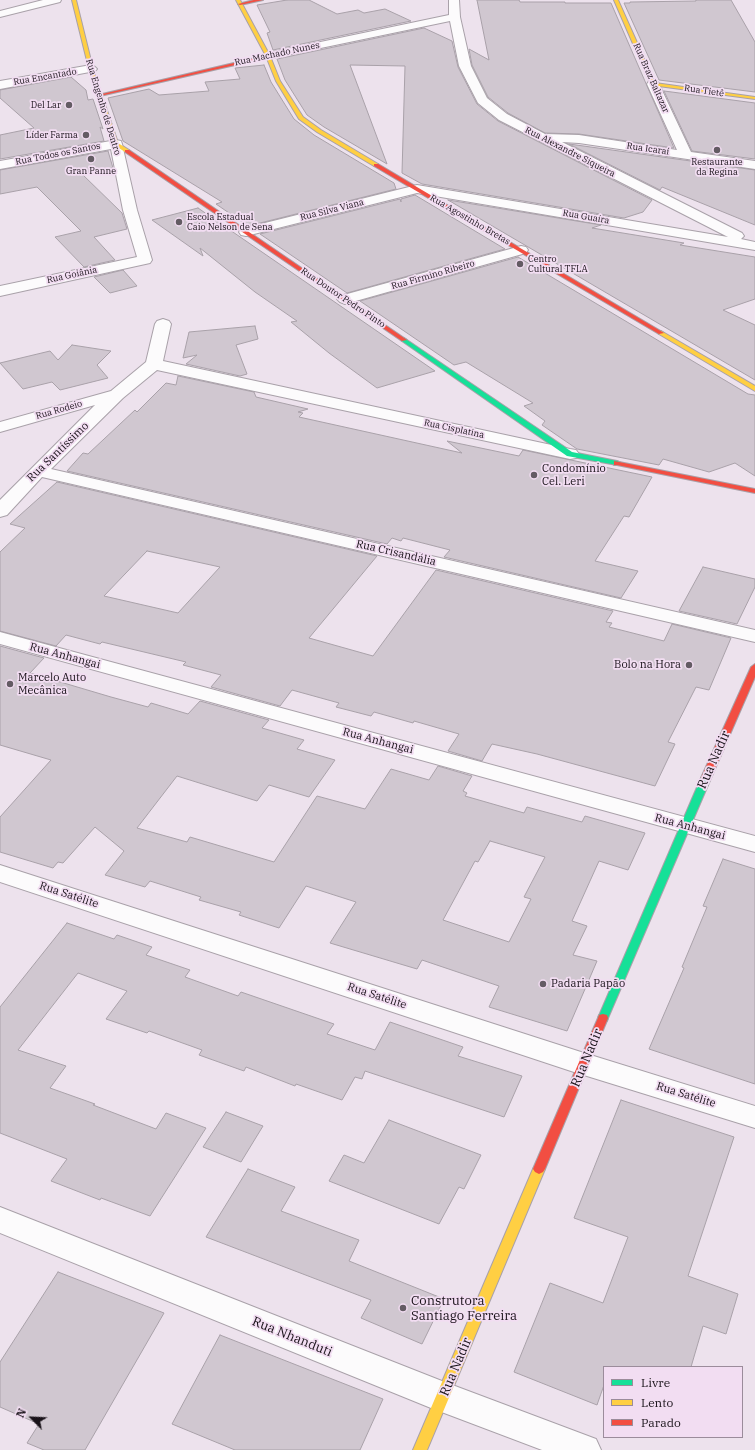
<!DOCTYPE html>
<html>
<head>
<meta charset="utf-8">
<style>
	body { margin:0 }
	#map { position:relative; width:755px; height:1450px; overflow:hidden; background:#ede2ed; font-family:"IBM Plex Serif",serif }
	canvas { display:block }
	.legend { position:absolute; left:603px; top:1366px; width:140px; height:72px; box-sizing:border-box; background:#f2ddf2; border:1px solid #9b8c9b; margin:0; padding:5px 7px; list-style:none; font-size:12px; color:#191219 }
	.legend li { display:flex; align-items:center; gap:8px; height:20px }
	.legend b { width:20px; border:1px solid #9b8c9b }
	.north { position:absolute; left:12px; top:1398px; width:40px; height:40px; -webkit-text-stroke:3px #f2ddf2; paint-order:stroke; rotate:294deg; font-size:11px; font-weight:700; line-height:16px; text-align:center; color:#191219 }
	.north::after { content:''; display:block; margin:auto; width:14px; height:18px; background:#191219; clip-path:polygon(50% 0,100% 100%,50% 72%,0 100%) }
</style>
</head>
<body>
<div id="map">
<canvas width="755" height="1450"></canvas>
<ul class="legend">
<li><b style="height:5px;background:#16e098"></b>Livre</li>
<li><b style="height:5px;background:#ffcf43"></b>Lento</li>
<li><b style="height:5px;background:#f24e42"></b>Parado</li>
</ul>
<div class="north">N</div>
</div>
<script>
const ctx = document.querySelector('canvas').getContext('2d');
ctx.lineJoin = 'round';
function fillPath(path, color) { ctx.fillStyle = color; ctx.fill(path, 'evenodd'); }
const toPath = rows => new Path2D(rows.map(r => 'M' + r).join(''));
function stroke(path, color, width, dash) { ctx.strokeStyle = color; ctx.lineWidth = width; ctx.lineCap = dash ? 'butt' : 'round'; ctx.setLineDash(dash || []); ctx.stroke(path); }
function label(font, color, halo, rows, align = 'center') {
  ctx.font = font + ' "IBM Plex Serif",serif'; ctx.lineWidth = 3.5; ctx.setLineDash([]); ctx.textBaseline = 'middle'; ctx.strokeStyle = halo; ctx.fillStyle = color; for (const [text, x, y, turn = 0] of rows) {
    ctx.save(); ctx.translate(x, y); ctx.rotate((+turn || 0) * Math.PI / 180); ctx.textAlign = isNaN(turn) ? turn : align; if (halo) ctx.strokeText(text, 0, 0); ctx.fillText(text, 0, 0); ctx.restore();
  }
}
const building = toPath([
	[287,0,309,0,337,14,358,10,364,13,385,9,411,21,273,50,267,33,270,32,257,5,287,0],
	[477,0,519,0,520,2,565,2,565,3,611,3,674,148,579,134,545,133,508,113,488,97,472,65,469,49,489,60,477,0],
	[696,0,731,0,755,42,755,92,659,80,624,3,630,3,630,2,696,1,696,0],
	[424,28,452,41,458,67,477,104,498,121,652,200,643,212,624,218,422,184,402,173,405,66,350,65,387,164,324,127,307,115,285,80,277,59,424,28],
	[264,65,271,82,294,119,314,135,394,183,396,189,248,226,216,204,222,202,123,141,108,98,149,89,159,95,209,91,205,82,240,79,235,68,264,65],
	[71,77,86,90,88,100,93,99,103,129,100,127,104,141,0,159,0,135,34,128,0,98,0,90,71,77],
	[664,91,755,103,755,159,692,151,664,91],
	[569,144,755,170,755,225,662,187,660,190,569,144],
	[108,151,113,168,82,174,122,213,127,229,94,237,115,260,84,267,55,237,81,231,37,187,0,194,0,170,108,151],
	[415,195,505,249,347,293,260,234,400,199,401,202,401,199,415,195],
	[448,200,601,225,592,228,684,243,680,245,755,257,755,299,723,310,755,325,755,380,448,200],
	[198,208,435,371,377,388,329,353,291,322,297,321,255,292,200,248,203,256,152,220,198,208],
	[518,257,748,394,755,395,755,476,735,463,709,472,663,459,659,465,577,449,542,425,545,421,524,406,533,403,466,362,454,365,360,301,518,257],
	[123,270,137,286,110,293,94,277,123,270],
	[255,326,258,339,236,345,247,374,240,376,186,364,197,355,183,358,189,332,255,326],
	[72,345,111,351,97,365,108,378,60,390,52,382,23,389,0,363,50,351,58,360,72,345],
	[178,376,254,392,256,397,308,409,298,412,303,413,299,417,462,453,447,441,519,456,523,450,652,477,629,517,624,516,595,561,638,571,621,598,444,557,450,550,403,538,401,541,392,538,387,544,67,471,83,453,88,454,135,410,137,412,166,383,176,385,178,376],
	[57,482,377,556,309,638,373,656,436,570,613,611,606,622,612,623,609,627,664,641,672,624,731,638,709,690,696,687,668,742,675,744,655,786,537,754,492,744,482,761,448,751,459,734,414,721,413,723,374,712,371,716,336,707,339,703,292,690,280,706,211,687,221,675,183,665,186,662,102,642,100,644,66,635,56,646,0,631,0,552,25,528,10,524,57,482],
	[147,551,220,567,178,613,104,596,147,551],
	[703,567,755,579,755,587,737,624,679,611,703,567],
	[0,646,44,658,30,673,111,697,148,707,151,703,188,714,200,701,269,720,262,728,304,740,297,749,335,760,309,797,269,785,257,801,177,776,137,828,187,842,190,837,274,862,317,796,365,809,391,769,429,780,438,766,472,776,463,791,467,793,465,796,524,813,527,807,582,822,585,816,645,833,628,870,599,861,572,921,587,926,573,955,597,961,567,1031,489,1007,499,986,422,960,417,969,330,943,356,902,306,886,279,928,239,915,241,912,199,900,201,897,150,881,145,887,105,875,124,851,95,827,63,863,58,862,53,868,0,852,0,817,51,760,0,745,0,646],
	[490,841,545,857,524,897,531,899,509,942,443,920,475,861,478,862,490,841],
	[723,859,755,869,755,1084,649,1049,684,968,682,967,707,907,703,906,723,859],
	[67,923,114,939,117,935,152,947,146,955,190,970,185,977,238,996,241,992,334,1024,327,1034,375,1050,390,1022,463,1047,458,1056,522,1076,504,1117,365,1071,362,1079,355,1077,342,1100,296,1084,295,1086,246,1067,244,1071,199,1055,202,1050,149,1031,147,1033,106,1019,127,991,78,973,18,1050,66,1066,50,1088,95,1104,93,1105,156,1129,166,1113,206,1128,150,1216,101,1198,100,1200,51,1181,67,1159,0,1133,0,1007,67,923],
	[621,1100,734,1137,688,1276,738,1294,726,1334,703,1326,691,1367,604,1367,604,1385,597,1405,514,1372,550,1283,603,1303,628,1237,574,1218,621,1100],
	[226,1112,263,1126,241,1162,203,1147,226,1112],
	[389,1120,481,1155,464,1189,459,1187,439,1224,329,1181,344,1155,364,1163,389,1120],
	[248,1169,295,1187,281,1211,359,1240,349,1261,444,1299,422,1344,361,1318,371,1300,206,1237,248,1169],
	[58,1272,164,1313,85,1450,44,1450,27,1443,39,1424,0,1407,0,1362,58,1272],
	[220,1335,383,1399,360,1450,235,1450,172,1424,220,1335]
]);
fillPath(building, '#d0c7d0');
stroke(building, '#a9a1a9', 1);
const street = toPath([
	[43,0,61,0,60,2,0,17,0,11,43,0],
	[449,0,459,0,460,17,471,66,487,98,507,114,545,134,579,135,677,150,647,84,649,81,653,80,657,81,659,84,691,152,755,161,755,169,579,143,562,142,742,233,744,236,741,239,755,242,755,250,417,193,246,236,241,235,239,232,241,229,417,185,728,237,499,120,478,103,459,66,450,21,268,59,264,58,262,56,264,54,268,53,449,15,449,0],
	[91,65,95,67,97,69,95,71,0,89,0,81,91,65],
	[116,140,121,141,122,144,137,210,152,260,150,263,0,296,0,286,137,257,123,210,111,149,0,169,0,161,116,140],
	[521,246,526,247,528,250,526,253,345,304,340,302,337,299,340,296,521,246],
	[163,319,169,321,171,324,163,361,570,449,576,450,579,454,576,458,570,459,157,370,123,398,51,469,755,630,755,642,42,477,7,515,0,517,0,500,95,405,0,432,0,422,111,391,146,362,155,324,157,321,163,319],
	[0,632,755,836,755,852,0,644,0,632],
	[0,865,584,1053,755,1106,755,1128,574,1072,0,882,0,865],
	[0,1207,447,1383,596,1439,601,1450,542,1450,431,1408,0,1233,0,1207]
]);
const fast = toPath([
	[404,338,572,452,617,461,621,463,617,465,567,456,402,341,401,340,404,338],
	[706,775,711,778,608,1018,607,1021,603,1022,599,1021,598,1018,701,778,706,775]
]);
const slow = toPath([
	[72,0,76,0,93,69,118,143,129,150,129,152,125,152,113,144,89,69,72,0],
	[236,0,240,0,270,56,280,81,303,117,321,130,378,164,378,166,374,166,317,132,299,119,276,81,266,56,236,0],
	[614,0,618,0,655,83,755,97,755,99,651,85,614,0],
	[661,331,755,386,755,391,659,334,658,333,661,331],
	[539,1164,543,1166,545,1169,427,1450,413,1450,533,1169,535,1166,539,1164]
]);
const jam = toPath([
	[254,0,263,0,240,5,238,4,254,0],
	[268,55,270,55,270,57,100,96,98,95,268,55],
	[125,150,129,150,407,340,402,341,125,152,125,150],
	[374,164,378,164,664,333,659,334,374,166,374,164],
	[614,461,755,489,755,493,617,465,614,465,614,461],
	[755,664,755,677,711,778,709,780,703,780,701,778,751,667,755,664],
	[603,1014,607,1015,608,1018,545,1169,543,1172,539,1174,535,1172,533,1169,598,1018,599,1015,603,1014]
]);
stroke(street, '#a9a1a9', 2);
stroke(fast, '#a9a1a9', 2);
stroke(slow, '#a9a1a9', 2);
stroke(jam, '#a9a1a9', 2);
fillPath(street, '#fcfbfc');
fillPath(fast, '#16e098');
fillPath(slow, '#ffcf43');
fillPath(jam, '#f24e42');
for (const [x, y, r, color] of [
	[69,105,4,"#635b63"],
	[86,135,4,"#635b63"],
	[717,150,4,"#635b63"],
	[91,159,4,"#635b63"],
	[179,222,4,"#635b63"],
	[520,264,4,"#635b63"],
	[534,475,4,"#635b63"],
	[689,665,4,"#635b63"],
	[10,684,4,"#635b63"],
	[543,984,4,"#635b63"],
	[403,1308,4,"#635b63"]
]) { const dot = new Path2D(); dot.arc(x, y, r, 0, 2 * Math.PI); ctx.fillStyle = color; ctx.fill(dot); stroke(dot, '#f2ddf2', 1.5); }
label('9px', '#191219', '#f2ddf2', [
	["Rua Machado Nunes",277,54,-12],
	["Rua Encantado",45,77,-10],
	["Rua Braz Baltazar",651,78,66],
	["Rua Tietê",704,91,8],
	["Rua Engenho de Dentro",103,107,73],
	["Rua Icaraí",648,149,8],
	["Rua Alexandre Siqueira",570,152,27],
	["Rua Todos os Santos",58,154,-11],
	["Rua Silva Viana",332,210,-14],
	["Rua Guaíra",586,217,10],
	["Rua Agostinho Bretas",470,220,30],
	["Rua Goiânia",72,275,-12],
	["Rua Firmino Ribeiro",433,275,-16],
	["Rua Doutor Pedro Pinto",343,298,34],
	["Rua Rodeio",59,410,-16],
	["Rua Cisplatina",454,429,12]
]);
label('9px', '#191219', '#f2ddf2', [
	["Del Lar",61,105],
	["Líder Farma",78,135],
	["Restaurante",717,162,"center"],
	["da Regina",717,172,"center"],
	["Gran Panne",91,171,"center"],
	["Escola Estadual",187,217,"left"],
	["Caio Nelson de Sena",187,227,"left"],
	["Centro",528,259,"left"],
	["Cultural TFLA",528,269,"left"]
], 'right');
label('11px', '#191219', '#f2ddf2', [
	["Rua Santíssimo",58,452,-44],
	["Rua Crisandália",396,553,13],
	["Rua Anhangai",65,656,15],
	["Rua Anhangai",378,741,15],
	["Rua Anhangai",690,827,15],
	["Rua Satélite",69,895,18],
	["Rua Satélite",377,996,18],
	["Rua Satélite",686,1095,17]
]);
label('11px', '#191219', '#f2ddf2', [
	["Condomínio",542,469],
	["Cel. Leri",542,482],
	["Bolo na Hora",681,665,"right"],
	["Marcelo Auto",18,678],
	["Mecânica",18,691],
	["Padaria Papão",551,984]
], 'left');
label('13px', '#191219', '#f2ddf2', [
	["Rua Nadir",714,760,-66],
	["Rua Nadir",587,1058,-67],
	["Rua Nhanduti",292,1337,22],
	["Rua Nadir",456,1367,-67]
]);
label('13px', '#191219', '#f2ddf2', [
	["Construtora",411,1301],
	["Santiago Ferreira",411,1316]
], 'left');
</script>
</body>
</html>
